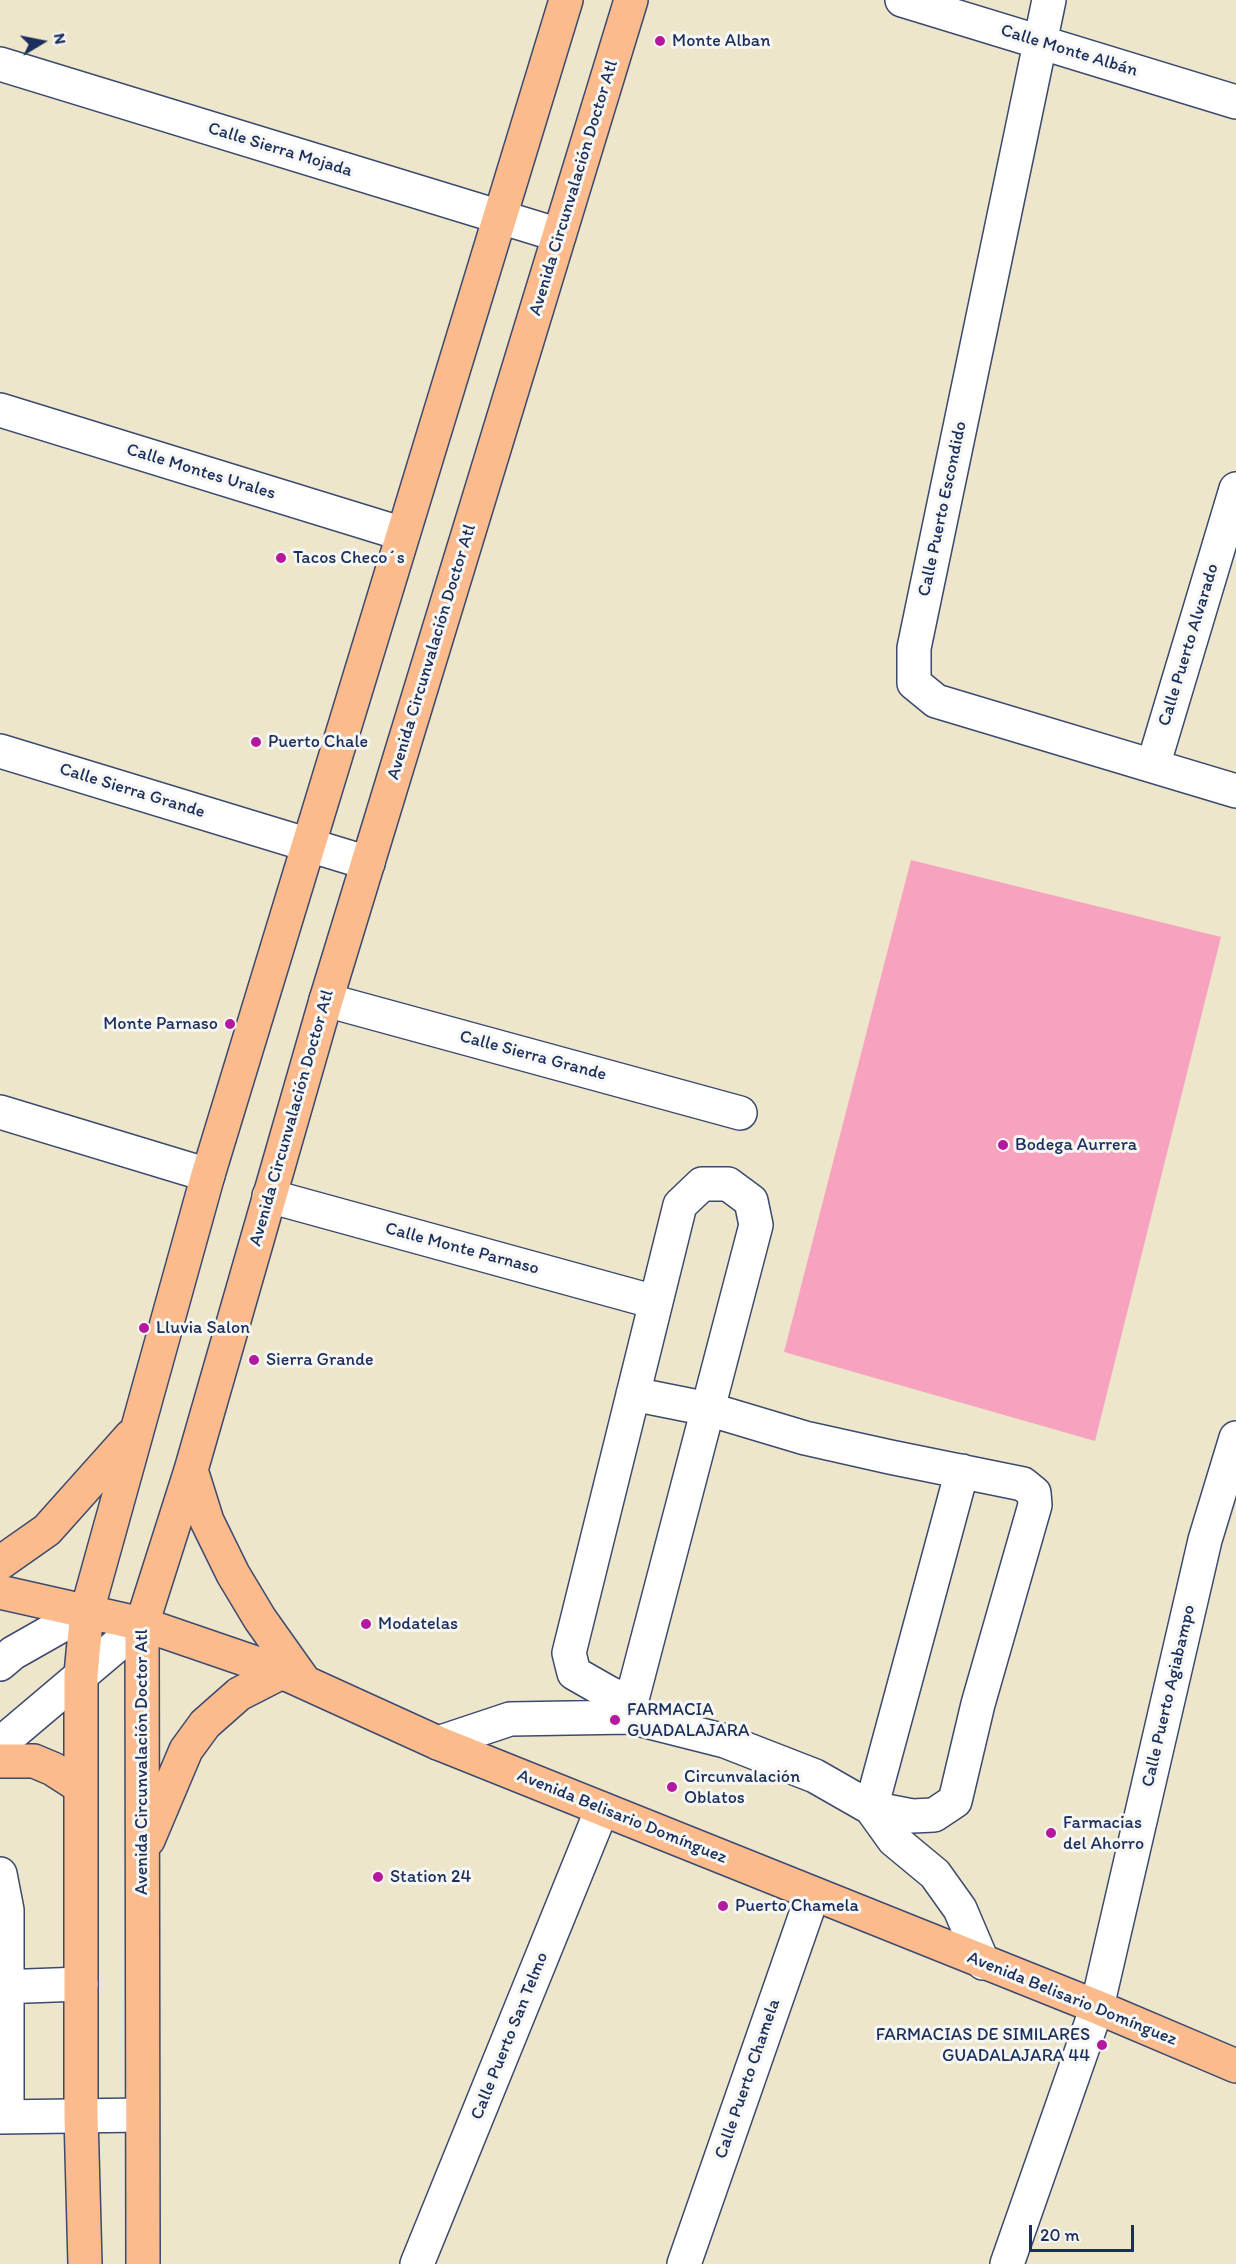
<!DOCTYPE html>
<html>
<head>
<meta charset="utf-8">
<style>
	body { margin:0 }
	#map { position:relative; width:1236px; height:2264px; overflow:hidden; background:#eee6cb; font-family:Itim,sans-serif }
	canvas { display:block }
	.north { position:absolute; left:12px; top:12px; width:60px; height:60px; -webkit-text-stroke:4px #f6f6f2; paint-order:stroke; rotate:80deg; font-size:16px; font-weight:700; line-height:24px; text-align:center; color:#1b2f5e }
	.north::after { content:''; display:block; margin:auto; width:21px; height:27px; background:#1b2f5e; clip-path:polygon(50% 0,100% 100%,50% 72%,0 100%) }
	.scale { position:absolute; left:1029px; top:2225px; width:105px; height:27px; box-sizing:border-box; border:3px solid #1b2f5e; border-top:0; padding-left:8px; font-size:18px; line-height:21px; white-space:nowrap; color:#1b2f5e; -webkit-text-stroke:4px #f6f6f2; paint-order:stroke }
</style>
</head>
<body>
<div id="map">
<canvas width="1236" height="2264"></canvas>
<div class="north">N</div>
<div class="scale">20 m</div>
</div>
<script>
const ctx = document.querySelector('canvas').getContext('2d');
ctx.lineJoin = 'round';
function fillPath(path, color) { ctx.fillStyle = color; ctx.fill(path, 'evenodd'); }
const toPath = rows => new Path2D(rows.map(r => 'M' + r).join(''));
function stroke(path, color, width, dash) { ctx.strokeStyle = color; ctx.lineWidth = width; ctx.lineCap = dash ? 'butt' : 'round'; ctx.setLineDash(dash || []); ctx.stroke(path); }
function label(font, color, halo, rows, align = 'center') {
  ctx.font = font + ' Itim,sans-serif'; ctx.lineWidth = 6; ctx.setLineDash([]); ctx.textBaseline = 'middle'; ctx.strokeStyle = halo; ctx.fillStyle = color; for (const [text, x, y, turn = 0] of rows) {
    ctx.save(); ctx.translate(x, y); ctx.rotate((+turn || 0) * Math.PI / 180); ctx.textAlign = isNaN(turn) ? turn : align; if (halo) ctx.strokeText(text, 0, 0); ctx.fillText(text, 0, 0); ctx.restore();
  }
}
fillPath(toPath([
	[911,860,1221,937,1095,1441,784,1352]
]), '#f7a3bf');
const minor = toPath([
	[902,0,1236,102],
	[1049,0,914,648,914,683,936,701,1236,791],
	[0,64,559,235],
	[0,410,403,534],
	[0,751,368,863],
	[1153,766,1236,489],
	[326,1000,740,1113],
	[0,1112,208,1175],
	[269,1196,655,1302],
	[0,1664,13,1653,87,1611],
	[630,1717,631,1703,756,1225,751,1201,728,1184,702,1184,680,1205,569,1653,574,1673,609,1693,631,1703],
	[438,1743,510,1719,630,1717,725,1741,815,1776,871,1808,912,1816,934,1815,955,1801,978,1704,1035,1505,1034,1493,1023,1484,890,1457,805,1438,708,1409,633,1394],
	[0,1744,142,1624],
	[871,1808,962,1471],
	[871,1808,894,1840,935,1874,960,1909,983,1963],
	[0,1874,7,1910,7,2117],
	[0,1987,81,1984],
	[0,2117,142,2115],
	[417,2264,602,1809],
	[684,2264,813,1894],
	[1007,2264,1097,2007,1205,1540,1236,1438]
]);
const major = toPath([
	[191,1470,207,1521,233,1574,260,1619,304,1681],
	[0,1563,47,1530,131,1436],
	[0,1592,142,1624,282,1672,438,1743,1097,2007,1236,2066],
	[0,1761,34,1761,53,1769,81,1787],
	[148,1840,186,1750,205,1724,239,1694,282,1672],
	[85,2264,81,2116,81,1674,87,1611,208,1175,566,0],
	[143,2264,142,1624,191,1470,326,1000,631,0]
]);
stroke(minor, '#3b4a6e', 36);
stroke(major, '#3b4a6e', 36);
stroke(minor, '#fff', 33);
stroke(major, '#fbbb8c', 33);
for (const [x, y, r, color] of [
	[660,41,6,"#b5179e"],
	[281,558,6,"#b5179e"],
	[256,742,6,"#b5179e"],
	[230,1024,6,"#b5179e"],
	[1003,1145,6,"#b5179e"],
	[144,1328,6,"#b5179e"],
	[254,1360,6,"#b5179e"],
	[366,1624,6,"#b5179e"],
	[615,1720,6,"#b5179e"],
	[672,1787,6,"#b5179e"],
	[1051,1833,6,"#b5179e"],
	[378,1877,6,"#b5179e"],
	[723,1906,6,"#b5179e"],
	[1102,2045,6,"#b5179e"]
]) { const dot = new Path2D(); dot.arc(x, y, r, 0, 2 * Math.PI); ctx.fillStyle = color; ctx.fill(dot); stroke(dot, '#f6f6f2', 2); }
label('18px', '#1b2f5e', '#f6f6f2', [
	["Monte Alban",672,41],
	["Tacos Checo´s",293,558],
	["Puerto Chale",268,742],
	["Monte Parnaso",218,1024,"right"],
	["Bodega Aurrera",1015,1145],
	["Lluvia Salon",156,1328],
	["Sierra Grande",266,1360],
	["Modatelas",378,1624],
	["FARMACIA",627,1710],
	["GUADALAJARA",627,1731],
	["Circunvalación",684,1777],
	["Oblatos",684,1798],
	["Farmacias",1063,1823],
	["del Ahorro",1063,1844],
	["Station 24",390,1877],
	["Puerto Chamela",735,1906],
	["FARMACIAS DE SIMILARES",1090,2035,"right"],
	["GUADALAJARA 44",1090,2056,"right"]
], 'left');
label('18px', '#1b2f5e', '#f6f6f2', [
	["Calle Monte Albán",1069,51,17],
	["Calle Sierra Mojada",280,150,17],
	["Avenida Circunvalación Doctor Atl",574,188,-73],
	["Calle Montes Urales",201,472,17],
	["Calle Puerto Escondido",943,509,-78],
	["Calle Puerto Alvarado",1189,645,-73],
	["Avenida Circunvalación Doctor Atl",432,652,-73],
	["Calle Sierra Grande",132,791,17],
	["Calle Sierra Grande",533,1056,15],
	["Avenida Circunvalación Doctor Atl",292,1118,-74],
	["Calle Monte Parnaso",462,1249,15],
	["Calle Puerto Agiabampo",1169,1696,-77],
	["Avenida Circunvalación Doctor Atl",142,1762,-90],
	["Avenida Belisario Domínguez",622,1817,22],
	["Avenida Belisario Domínguez",1072,1999,22],
	["Calle Puerto San Telmo",510,2036,-68],
	["Calle Puerto Chamela",748,2079,-71]
]);
</script>
</body>
</html>
